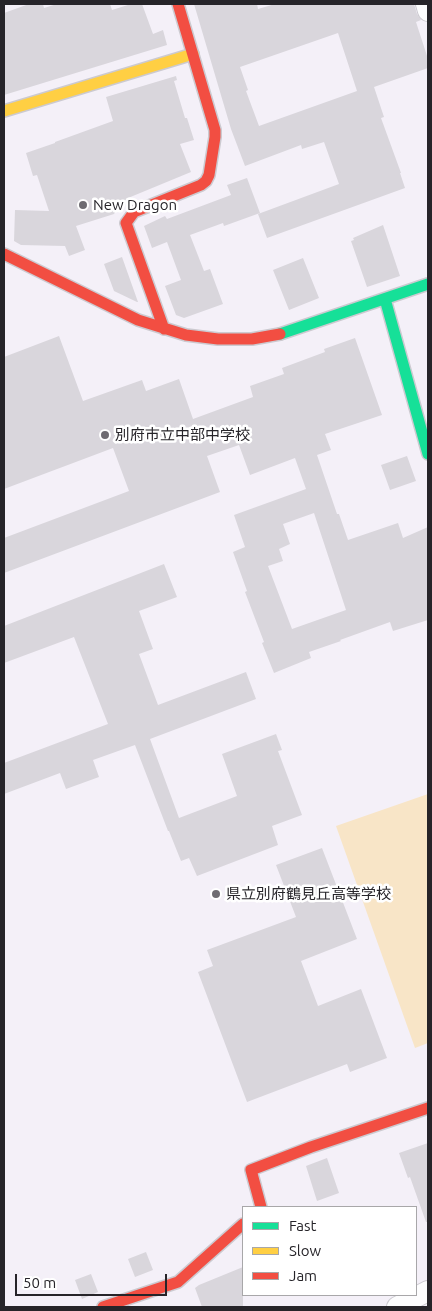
<!DOCTYPE html>
<html>
<head>
<meta charset="utf-8">
<style>
	body { margin:0 }
	#map { position:relative; width:432px; height:1311px; overflow:hidden; background:#f4f0f8; font-family:Ubuntu,sans-serif }
	canvas { display:block }
	.frame { position:absolute; inset:0; border:5px solid #262429; pointer-events:none }
	.legend { position:absolute; left:242px; top:1206px; width:175px; height:90px; box-sizing:border-box; background:#fff; border:1px solid #a8a7a9; margin:0; padding:6px 9px; list-style:none; font-size:15px; color:#262429 }
	.legend li { display:flex; align-items:center; gap:10px; height:25px }
	.legend b { width:25px; border:1px solid #a8a7a9 }
	.scale { position:absolute; left:15px; top:1274px; width:152px; height:22px; box-sizing:border-box; border:2px solid #262429; border-top:0; padding-left:6px; font-size:15px; line-height:18px; white-space:nowrap; color:#262429; -webkit-text-stroke:4px #fff; paint-order:stroke }
</style>
</head>
<body>
<div id="map">
<canvas width="432" height="1311"></canvas>
<div class="frame"></div>
<ul class="legend">
<li><b style="height:6px;background:#16e098"></b>Fast</li>
<li><b style="height:6px;background:#ffcf43"></b>Slow</li>
<li><b style="height:6px;background:#f24e42"></b>Jam</li>
</ul>
<div class="scale">50 m</div>
</div>
<script>
const ctx = document.querySelector('canvas').getContext('2d');
ctx.lineJoin = 'round';
function fillPath(path, color) { ctx.fillStyle = color; ctx.fill(path, 'evenodd'); }
const toPath = rows => new Path2D(rows.map(r => 'M' + r).join(''));
function stroke(path, color, width, dash) { ctx.strokeStyle = color; ctx.lineWidth = width; ctx.lineCap = dash ? 'butt' : 'round'; ctx.setLineDash(dash || []); ctx.stroke(path); }
function label(font, color, halo, rows, align = 'center') {
  ctx.font = font + ' Ubuntu,"Noto Sans JP",sans-serif'; ctx.lineWidth = 5; ctx.setLineDash([]); ctx.textBaseline = 'middle'; ctx.strokeStyle = halo; ctx.fillStyle = color; for (const [text, x, y, turn = 0] of rows) {
    ctx.save(); ctx.translate(x, y); ctx.rotate((+turn || 0) * Math.PI / 180); ctx.textAlign = isNaN(turn) ? turn : align; if (halo) ctx.strokeText(text, 0, 0); ctx.fillText(text, 0, 0); ctx.restore();
  }
}
fillPath(toPath([
	[428,794,428,1043,415,1048,336,826]
]), '#f8e5c7');
fillPath(toPath([
	[29,4,43,4,44,8,57,4,110,4,112,10,131,4,142,4,153,34,163,30,167,45,4,95,4,13],
	[194,4,257,4,258,9,275,4,414,4,417,14,421,20,416,22,428,59,428,68,374,87,384,117,381,118,401,173,400,173,405,188,267,238,258,214,339,184,324,142,302,149,301,145,245,166,231,129],
	[338,33,357,91,259,126,246,91,248,90,240,67],
	[176,76,177,80,174,81,185,118,187,118,194,140,180,144,191,172,128,198,121,203,114,214,76,226,85,250,69,256,65,246,21,245,14,241,15,210,49,211,37,175,33,176,26,153,55,143,55,142,113,121,106,97],
	[247,178,260,213,224,226,223,223,190,235,204,271,210,269,223,304,184,318,176,315,165,286,181,280,167,242,152,248,144,226,165,216,167,219,231,195,227,185],
	[383,225,400,276,367,287,351,241,354,240,353,238],
	[122,257,138,302,137,302,114,291,104,264],
	[303,258,319,298,289,310,273,270],
	[59,336,83,401,142,380,146,391,179,379,193,419,253,397,250,386,284,374,282,368,325,352,324,349,355,338,382,415,325,434,331,450,317,455,337,514,339,514,348,540,398,523,403,538,428,527,428,620,393,631,390,622,340,640,341,641,309,652,311,658,274,673,262,643,264,642,245,592,247,591,233,552,245,547,234,515,306,489,295,458,250,475,239,445,207,456,220,492,4,573,4,538,129,491,113,448,4,489,4,357],
	[314,513,346,610,292,629,268,566,283,561,279,549,290,544,283,524],
	[407,456,416,481,390,490,381,465],
	[164,564,177,597,139,611,153,649,139,654,158,705,246,672,256,699,150,739,179,818,237,796,222,754,276,734,282,750,278,751,302,815,272,826,278,845,197,876,189,858,181,861,169,831,168,831,135,745,93,760,99,777,66,789,60,773,4,794,4,763,108,724,74,637,4,663,4,626],
	[322,848,357,939,301,961,318,1006,361,989,387,1058,350,1072,347,1064,247,1102,198,972,213,966,207,950,296,917,276,865],
	[428,1143,428,1222,426,1222,410,1177,408,1178,399,1153],
	[327,1158,339,1193,317,1201,306,1166],
	[146,1252,153,1270,135,1277,128,1259],
	[243,1267,243,1307,202,1307,195,1288,199,1285],
	[91,1274,98,1292,82,1299,75,1280]
]), '#d9d6dc');
const street = toPath([
	[426,4,428,11],
	[397,1307,428,1291]
]);
const fast = toPath([
	[385,299,428,454],
	[280,334,428,284]
]);
const slow = toPath([
	[4,111,193,54]
]);
const jam = toPath([
	[4,254,138,320,186,335,218,339,252,339,280,334],
	[164,329,126,223,134,212,201,185,206,181,209,175,215,137,215,130,178,4],
	[261,1207,251,1170,311,1147,428,1108],
	[103,1307,178,1282,243,1224]
]);
stroke(street, '#cccad0', 22);
stroke(fast, '#cccad0', 14);
stroke(slow, '#cccad0', 14);
stroke(jam, '#cccad0', 14);
stroke(street, '#fdfdfe', 20);
stroke(fast, '#16e098', 11);
stroke(slow, '#ffcf43', 11);
stroke(jam, '#f24e42', 11);
for (const [x, y, r, color] of [
	[83,205,5,"#6e6b71"],
	[105,435,5,"#6e6b71"],
	[216,894,5,"#6e6b71"]
]) { const dot = new Path2D(); dot.arc(x, y, r, 0, 2 * Math.PI); ctx.fillStyle = color; ctx.fill(dot); stroke(dot, '#fff', 2); }
label('15px', '#262429', '#fff', [
	["New Dragon",93,205],
	["別府市立中部中学校",115,435],
	["県立別府鶴見丘高等学校",226,894]
], 'left');
</script>
</body>
</html>
